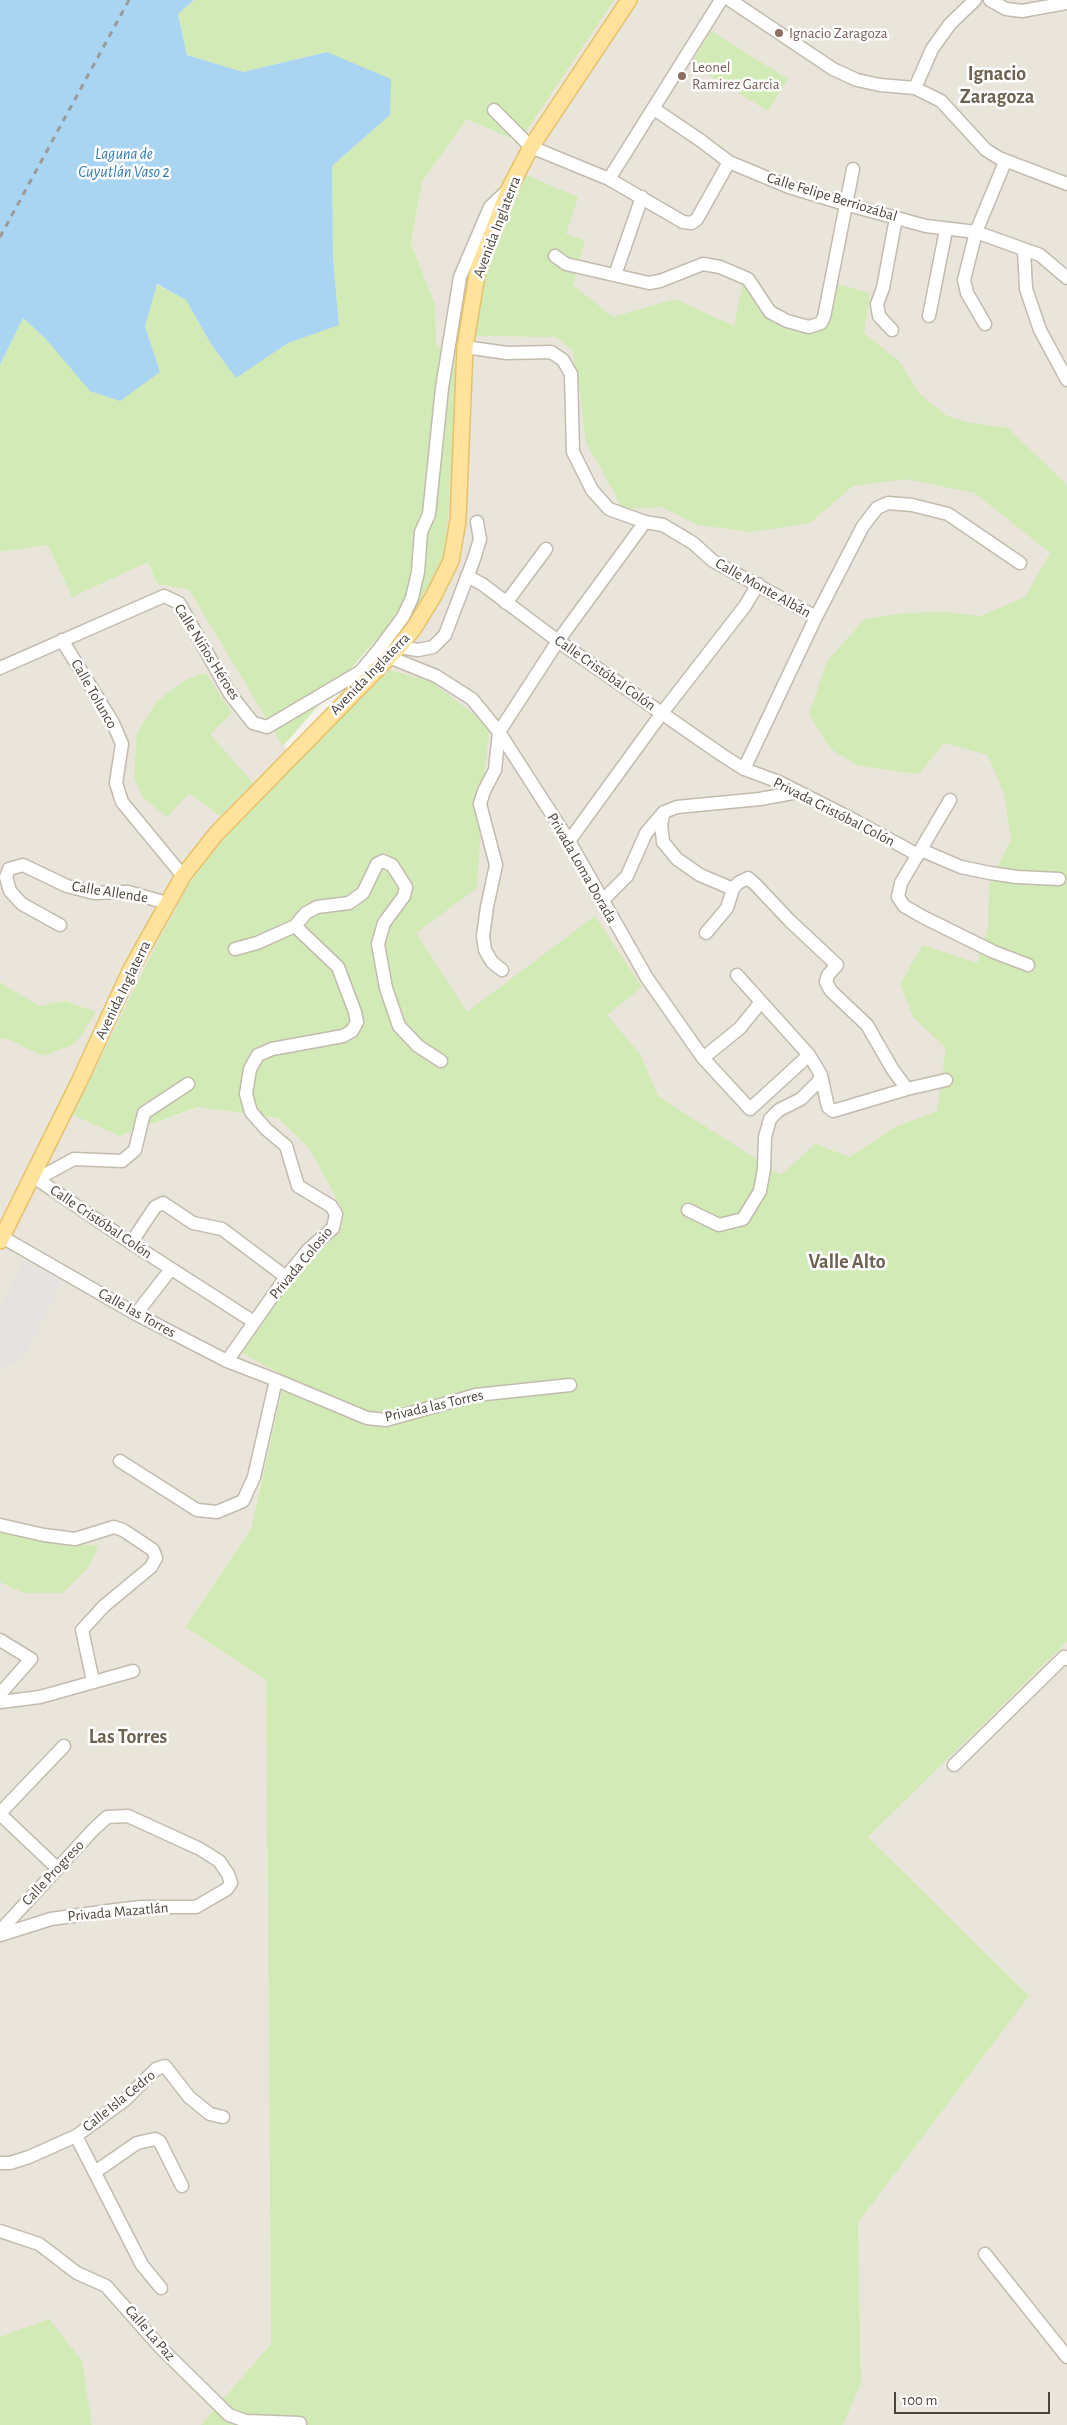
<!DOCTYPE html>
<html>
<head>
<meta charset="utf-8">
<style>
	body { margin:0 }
	#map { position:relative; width:1067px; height:2425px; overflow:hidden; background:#f6f3ec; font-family:"Alegreya Sans",sans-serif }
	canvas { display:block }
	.scale { position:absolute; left:894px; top:2392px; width:156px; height:22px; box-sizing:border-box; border:2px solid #4b4439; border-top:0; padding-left:6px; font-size:15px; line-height:18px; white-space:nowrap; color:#4b4439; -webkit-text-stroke:4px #fff; paint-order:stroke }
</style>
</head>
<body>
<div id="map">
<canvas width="1067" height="2425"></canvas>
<div class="scale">100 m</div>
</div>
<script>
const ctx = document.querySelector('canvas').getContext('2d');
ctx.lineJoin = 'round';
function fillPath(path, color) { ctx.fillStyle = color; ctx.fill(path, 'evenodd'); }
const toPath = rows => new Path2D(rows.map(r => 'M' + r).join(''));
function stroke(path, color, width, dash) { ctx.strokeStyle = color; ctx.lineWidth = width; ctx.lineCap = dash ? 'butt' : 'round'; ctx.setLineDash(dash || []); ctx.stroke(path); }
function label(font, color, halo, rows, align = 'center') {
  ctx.font = font + ' "Alegreya Sans",sans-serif'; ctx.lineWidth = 5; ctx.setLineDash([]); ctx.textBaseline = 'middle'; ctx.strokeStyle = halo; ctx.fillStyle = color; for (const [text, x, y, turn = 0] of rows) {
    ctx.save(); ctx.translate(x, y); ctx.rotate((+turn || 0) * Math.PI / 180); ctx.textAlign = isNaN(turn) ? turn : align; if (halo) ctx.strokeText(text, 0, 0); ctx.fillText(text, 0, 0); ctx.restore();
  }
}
fillPath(toPath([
	[614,0,1067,0,1067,1220,1004,1318,376,1036,368,651,394,615,435,304,411,243,422,182,467,119,519,142],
	[48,545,72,596,148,562,157,584,189,590,295,764,220,842,189,884,120,1136,199,1107,278,1118,309,1148,343,1211,337,1234,298,1272,243,1353,285,1375,251,1529,185,1627,266,1680,271,2344,208,2425,0,2425,0,552],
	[1067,1642,1067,2425,843,2425,861,2384,858,2223,1029,1996,868,1837]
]), '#eae5da');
fillPath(toPath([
	[194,0,614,0,519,142,467,119,422,182,411,243,435,304,436,344,457,361,448,518,444,556,425,596,398,637,375,641,283,746,189,590,157,584,148,562,72,597,48,545,0,552,0,365,23,318,46,339,160,372,145,326,156,284,186,300,211,344,236,377,288,343,339,324,333,258,332,166,390,115,327,52,243,72,187,55,178,14],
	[711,31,788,79,768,111,691,64],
	[526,175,578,197,566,234,585,240,573,285,613,317,675,299,734,326,743,282,762,308,811,328,836,284,870,293,864,333,900,362,920,394,947,416,971,423,1008,428,1067,485,1067,1642,868,1837,1029,1996,858,2223,861,2384,843,2425,201,2425,271,2344,266,1680,185,1627,251,1529,285,1376,242,1353,298,1272,337,1234,343,1211,309,1148,278,1118,198,1107,120,1136,73,1115,142,973,189,884,220,842,295,764,389,670,430,681,490,726,484,776,477,888,416,933,467,1012,595,916,642,987,607,1015,640,1054,658,1096,781,1175,815,1144,850,1157,895,1127,937,1111,946,1048,913,1017,900,984,923,945,977,963,988,926,989,885,1011,839,1004,794,988,755,944,743,919,774,858,766,831,749,809,715,827,661,865,619,905,613,946,612,981,616,1025,597,1050,553,975,493,906,479,853,486,810,523,751,532,698,525,661,507,623,509,586,442,579,385,572,350,556,337,475,336,485,275],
	[206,673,232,713,210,734,253,783,220,816,189,793,167,817,142,797,134,776,137,733,157,701,187,679],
	[0,982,38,1006,65,1001,96,1012,75,1044,43,1056,8,1039,0,1039],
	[0,1533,72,1545,99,1545,89,1567,63,1593,23,1593,0,1582],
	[49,2319,82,2361,92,2425,0,2425,0,2337]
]), '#d2eab5');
fillPath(toPath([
	[24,1260,64,1280,25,1356,0,1372,0,1307]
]), '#e5e3e0');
fillPath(toPath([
	[0,0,194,0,178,14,187,55,243,72,327,52,391,79,390,115,332,166,333,258,339,325,288,343,236,378,211,344,186,300,157,284,145,326,160,372,120,401,90,391,46,339,23,318,0,365]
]), '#a9d4f2');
const minor = toPath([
	[730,0,833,69,857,80,880,85,915,88,941,101,986,150,999,158,1067,184],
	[990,0,1006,9,1022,11,1067,3],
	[915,88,932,49,950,24,975,0],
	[654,109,700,140,729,162,789,187,845,204,926,226,976,232,1040,255,1067,278],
	[494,110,531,147,609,179,683,222,692,223,697,219,729,162],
	[609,179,721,0],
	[1024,250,1026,289,1040,330,1067,380],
	[555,256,566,264,649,283,660,281,703,264,720,267,748,279,770,312,787,321,809,327,821,323,824,317,853,169],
	[615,275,642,197],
	[929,316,946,230],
	[985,324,967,293,964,280,976,232,1005,162],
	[892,330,879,316,877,304,883,288,896,218],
	[465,347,507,353,551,352,563,360,571,374,573,452,592,490,609,509,645,522,663,525,693,543,713,561,816,617],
	[467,576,482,584,558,641,722,755,744,769,779,782,852,819,918,855],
	[506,603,546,549],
	[62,640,113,723,122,744,116,783,122,802,183,876],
	[399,647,418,650,433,647,445,635,474,559,480,539,477,522],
	[380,648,403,617,412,598,418,572,421,532,429,514,442,388,460,277,490,207,509,189],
	[0,668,164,596,179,603,230,694,253,723,267,727,360,672,380,648,389,657,436,676,472,699,499,732,569,841,647,978,703,1058,750,1109,809,1055],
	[744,769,816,617,863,526,877,508,888,503,912,505,948,514,1020,563],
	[950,800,901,883,898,897,904,906,925,918,994,952,1028,965],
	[664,812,661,824,663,842,677,859,700,875,733,889],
	[569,841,662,713,745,606,758,584],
	[921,850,961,867,990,873,1017,877,1059,879],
	[9,869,23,865,67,886,94,893,128,892,167,903],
	[9,869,6,877,10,891,22,904,60,925],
	[602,901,627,876,646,833,664,812,677,807,760,799,798,792],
	[706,933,727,908,733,889,738,883,748,878,755,884,790,921,837,965,828,975,826,982,831,991,867,1025,893,1070,907,1089],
	[235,949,257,943,295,926],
	[502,970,492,962,485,950,483,936,487,907,496,865,480,804,484,791,495,770,499,732,558,641,645,522],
	[737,975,809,1055,821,1075,828,1107,833,1111,907,1089,946,1080],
	[703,1058,740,1028,761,1002],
	[31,1175,131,1243,254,1322],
	[37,1179,74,1159,122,1161,135,1150,144,1113,188,1084],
	[688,1210,719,1225,743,1219,760,1191,764,1169,765,1137,770,1119,779,1110,801,1099,818,1082,821,1075],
	[2,1237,136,1314,227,1361,276,1380,367,1418,386,1420,476,1395,570,1385],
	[131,1243,155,1207,163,1203,193,1223,222,1229,286,1277],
	[136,1314,171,1269],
	[227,1361,286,1277,308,1250,333,1228,336,1214,331,1206,298,1186,286,1146,266,1129,251,1112,246,1094,250,1069,258,1055,272,1049,343,1036,352,1031,357,1022,355,1012,338,967,295,926,306,913,317,907,349,903,363,893,377,864,383,861,392,865,406,887,404,896,384,923,378,944,386,988,399,1026,418,1046,441,1061],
	[120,1461,197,1510,217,1512,243,1501,254,1477,276,1380],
	[0,1525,44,1535,75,1539,114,1527,123,1530,153,1550,156,1558,151,1567,104,1606,82,1630,93,1681],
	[0,1640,31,1659,0,1694],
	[0,1702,40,1697,133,1671],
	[954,1765,1064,1657,1067,1659],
	[0,1813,64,1746],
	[0,1814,57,1868],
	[0,1931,93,1830,107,1817,128,1816,200,1849,219,1861,228,1874,231,1883,227,1889,196,1907,142,1907,115,1910,51,1919,0,1935],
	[76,2136,142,2265,161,2288],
	[0,2163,10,2163,29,2157,76,2136,125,2100,156,2069,165,2066,189,2097,210,2114,223,2117],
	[95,2172,137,2143,155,2139,160,2142,182,2186],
	[0,2231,39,2244,77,2273,106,2286,161,2348,229,2415,246,2421,300,2423],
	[985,2254,1067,2357]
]);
const major = toPath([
	[0,1241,79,1082,131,969,183,876,215,835,399,647,414,628,433,597,451,561,458,521,465,347,478,269,509,189,531,147,629,0]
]);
stroke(minor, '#c2bbae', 15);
stroke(major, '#e6c16a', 18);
stroke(minor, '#fff', 12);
stroke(major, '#ffe39c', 15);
stroke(toPath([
	[0,237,129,0]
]), '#9a9a9a', 3, [6, 6]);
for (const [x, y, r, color] of [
	[779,33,5,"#8d6e63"],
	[682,76,5,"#8d6e63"]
]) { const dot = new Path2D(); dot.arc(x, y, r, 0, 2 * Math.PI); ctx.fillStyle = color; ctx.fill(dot); stroke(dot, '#fff', 2); }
label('15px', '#785e54', '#fff', [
	["Ignacio Zaragoza",789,33],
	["Leonel",692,67],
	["Ramirez Garcia",692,84]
], 'left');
label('15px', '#4b4439', '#fff', [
	["Calle Felipe Berriozábal",832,197,17],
	["Avenida Inglaterra",497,227,-69],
	["Calle Monte Albán",763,588,29],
	["Calle Niños Héroes",207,652,58],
	["Calle Cristóbal Colón",605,673,35],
	["Avenida Inglaterra",370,674,-46],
	["Calle Tolunco",94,694,60],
	["Privada Cristóbal Colón",834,812,27],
	["Privada Loma Dorada",582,868,60],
	["Calle Allende",110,892,9],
	["Avenida Inglaterra",123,990,-64],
	["Calle Cristóbal Colón",101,1222,34],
	["Privada Colosio",301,1263,-50],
	["Calle las Torres",137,1313,29],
	["Privada las Torres",434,1406,-13],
	["Calle Progreso",53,1873,-47],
	["Privada Mazatlán",118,1912,-5],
	["Calle Isla Cedro",119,2101,-39],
	["Calle La Paz",150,2333,49]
]);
label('italic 16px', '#2e7ab2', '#fff', [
	["Laguna de",124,154],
	["Cuyutlán Vaso 2",124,172]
]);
label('bold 20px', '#6e6250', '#fff', [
	["Ignacio",997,74],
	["Zaragoza",997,97],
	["Valle Alto",847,1262],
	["Las Torres",128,1737]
]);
</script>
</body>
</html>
